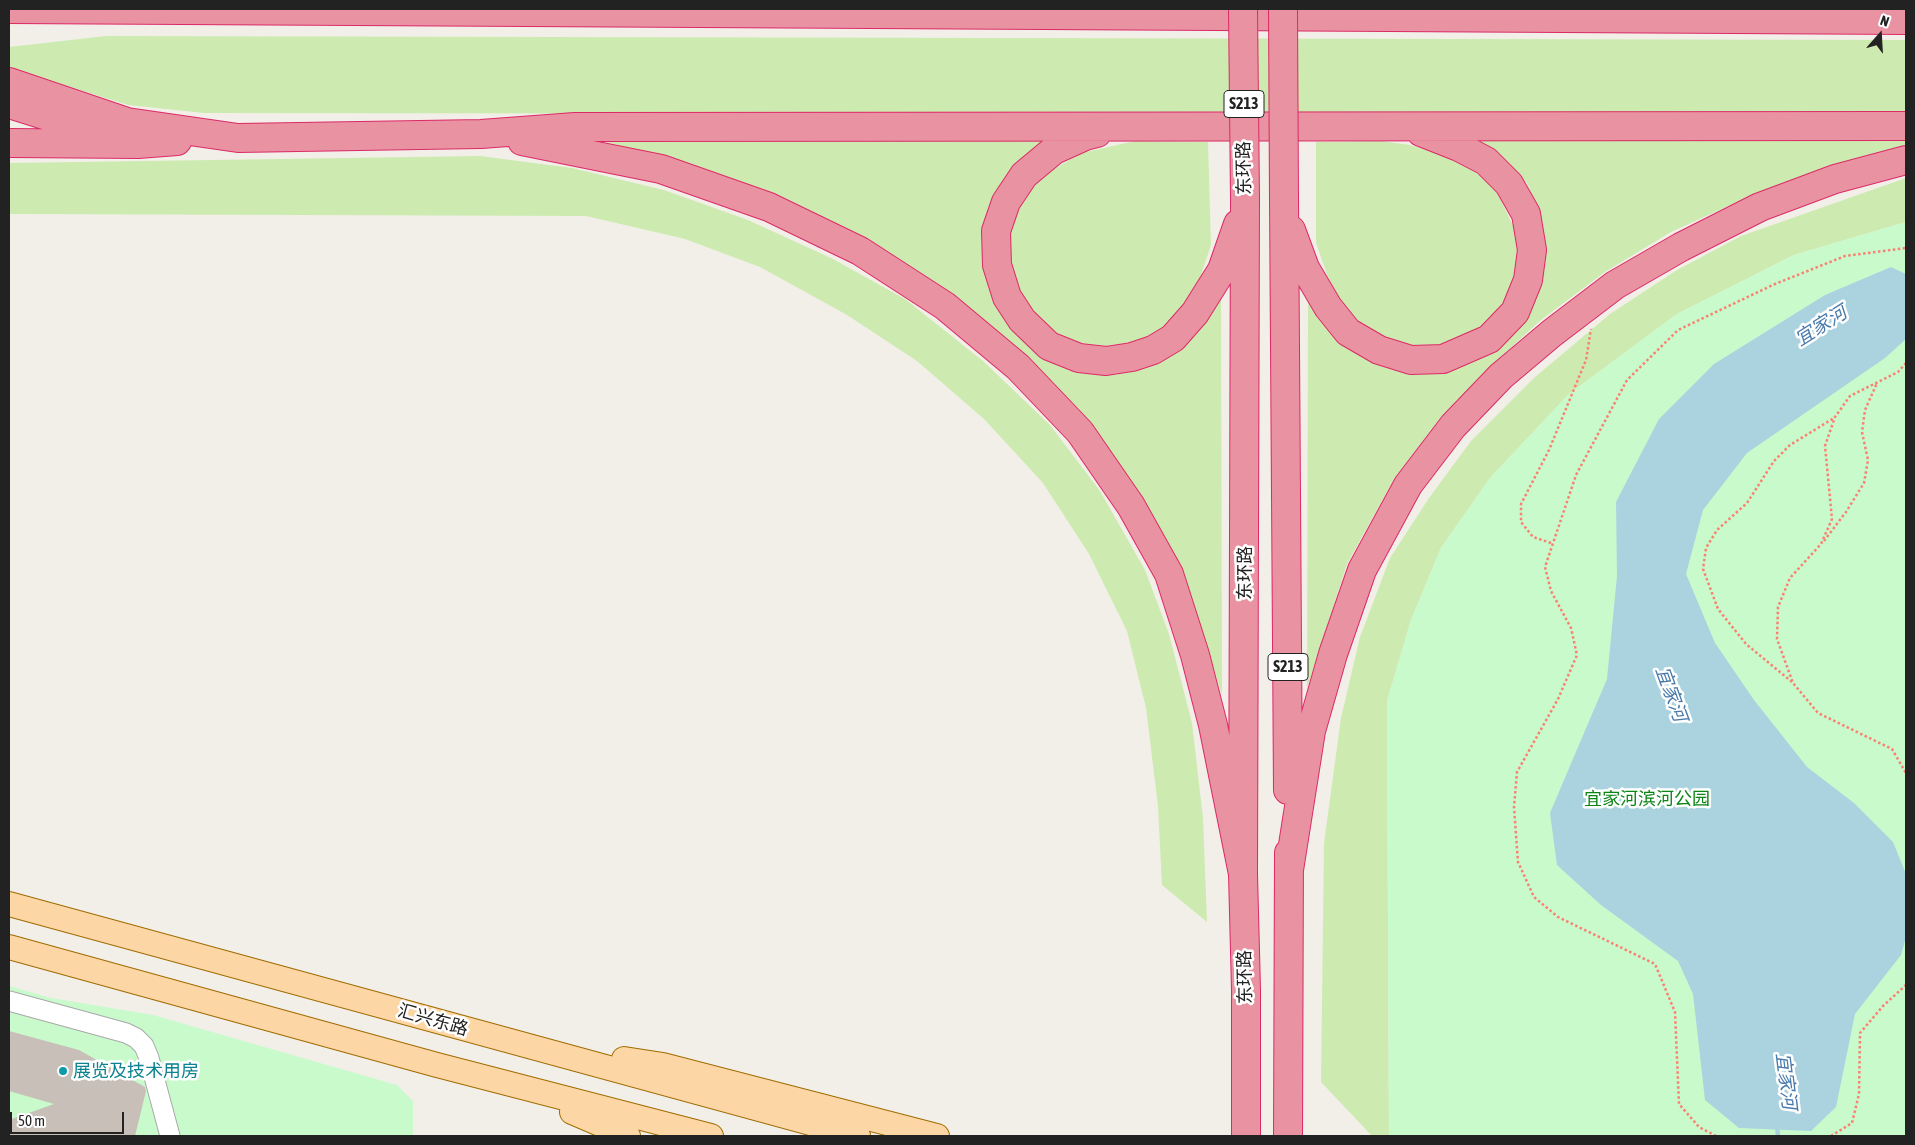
<!DOCTYPE html>
<html>
<head>
<meta charset="utf-8">
<style>
	body { margin:0 }
	#map { position:relative; width:1915px; height:1145px; overflow:hidden; background:#f2efe9; font-family:"Asap Condensed",sans-serif }
	canvas { display:block }
	.frame { position:absolute; inset:0; border:10px solid #222; pointer-events:none }
	.north { position:absolute; left:1855px; top:10px; width:50px; height:50px; -webkit-text-stroke:4px #fff; paint-order:stroke; rotate:19deg; font-size:14px; font-weight:700; line-height:20px; text-align:center; color:#222 }
	.north::after { content:''; display:block; margin:auto; width:18px; height:22px; background:#222; clip-path:polygon(50% 0,100% 100%,50% 72%,0 100%) }
	.scale { position:absolute; left:10px; top:1112px; width:114px; height:22px; box-sizing:border-box; border:2px solid #222; border-top:0; padding-left:6px; font-size:15px; line-height:18px; white-space:nowrap; color:#222; -webkit-text-stroke:4px #fff; paint-order:stroke }
</style>
</head>
<body>
<div id="map">
<canvas width="1915" height="1145"></canvas>
<div class="frame"></div>
<div class="north">N</div>
<div class="scale">50 m</div>
</div>
<script>
const ctx = document.querySelector('canvas').getContext('2d');
ctx.lineJoin = 'round';
function fillPath(path, color) { ctx.fillStyle = color; ctx.fill(path, 'evenodd'); }
const toPath = rows => new Path2D(rows.map(r => 'M' + r).join(''));
function stroke(path, color, width, dash) { ctx.strokeStyle = color; ctx.lineWidth = width; ctx.lineCap = dash ? 'butt' : 'round'; ctx.setLineDash(dash || []); ctx.stroke(path); }
function label(font, color, halo, rows, align = 'center') {
  ctx.font = font + ' "Asap Condensed","Noto Sans SC",sans-serif'; ctx.lineWidth = 5; ctx.setLineDash([]); ctx.textBaseline = 'middle'; ctx.strokeStyle = halo; ctx.fillStyle = color; for (const [text, x, y, turn = 0] of rows) {
    ctx.save(); ctx.translate(x, y); ctx.rotate((+turn || 0) * Math.PI / 180); ctx.textAlign = isNaN(turn) ? turn : align; if (halo) ctx.strokeText(text, 0, 0); ctx.fillText(text, 0, 0); ctx.restore();
  }
}
fillPath(toPath([
	[106,36,1906,40,1906,115,204,113,128,105,9,68,9,47],
	[583,136,1055,137,1017,163,995,199,988,265,1077,370,1115,375,1150,366,1182,349,1203,326,1221,297,1222,695,1183,572,1142,499,1029,360,956,297,864,239,775,194,664,157],
	[1467,136,1906,137,1906,148,1831,167,1757,193,1671,232,1605,272,1541,320,1494,363,1442,416,1394,479,1347,564,1307,688,1308,300,1322,323,1336,338,1362,357,1389,367,1422,373,1457,367,1538,290,1544,266,1544,241,1538,210,1527,183,1503,160],
	[1135,141,1208,142,1211,245,1200,278,1181,312,1158,333,1133,342,1105,346,1081,343,1057,334,1034,317,1017,292,1007,236,1017,208,1034,185,1054,169,1081,153],
	[1381,141,1410,145,1448,156,1473,170,1495,188,1519,238,1520,263,1510,293,1497,314,1477,332,1448,345,1419,346,1390,342,1364,329,1344,307,1327,275,1316,243,1316,142],
	[480,156,572,168,664,190,748,220,833,259,905,299,983,361,1050,425,1100,491,1145,570,1169,634,1192,723,1203,818,1207,922,1162,885,1158,806,1146,708,1127,631,1089,554,1043,483,984,419,917,361,847,315,760,267,685,239,586,216,9,214,9,163],
	[1906,178,1906,222,1794,255,1677,314,1569,394,1490,478,1441,548,1411,620,1387,701,1389,1136,1372,1136,1321,1082,1324,843,1341,718,1360,637,1390,558,1429,498,1471,441,1535,377,1610,314,1677,270,1741,236]
]), '#cdebb0');
fillPath(toPath([
	[1906,222,1906,1136,1389,1136,1387,701,1411,620,1441,548,1490,478,1569,394,1677,314,1794,255],
	[9,986,51,998,153,1015,397,1085,413,1101,413,1136,9,1136]
]), '#c8facc');
fillPath(toPath([
	[1891,267,1906,274,1906,339,1885,358,1747,453,1703,510,1686,574,1715,643,1754,700,1807,767,1854,803,1893,842,1906,874,1906,937,1901,955,1855,1014,1836,1107,1811,1131,1739,1128,1705,1100,1693,994,1678,961,1601,905,1557,865,1550,813,1607,679,1617,576,1616,502,1659,419,1714,364,1825,295]
]), '#aad3df');
stroke(toPath([
	[1777,1125,1778,1136]
]), '#aad3df', 4.5);
fillPath(toPath([
	[9,1031,79,1050,145,1087,146,1091,135,1136,9,1136,9,1120,54,1104,9,1091]
]), '#c7bfb8');
const minor = toPath([
	[9,1001,126,1033,136,1038,144,1046,149,1058,170,1136]
]);
const major = toPath([
	[9,904,858,1136],
	[9,947,437,1065,711,1136],
	[624,1059,663,1065,937,1136],
	[572,1112,628,1136]
]);
const highway = toPath([
	[9,9,1906,20],
	[9,82,127,122,238,138,481,134,575,127,1906,126],
	[9,104,98,132],
	[1097,133,1085,136,1054,150,1024,175,1006,202,996,231,997,265,1007,297,1022,320,1049,346,1079,358,1106,361,1132,357,1153,350,1173,338,1195,313,1222,270,1238,224],
	[522,141,661,169,769,207,860,251,945,306,1018,367,1080,432,1131,506,1169,574,1195,655,1213,725,1243,874],
	[9,143,138,144,177,141],
	[1245,199,1243,874,1246,990,1246,1136],
	[1284,199,1288,790],
	[1291,230,1305,268,1328,307,1348,332,1379,350,1411,360,1443,359,1489,339,1515,312,1528,280,1532,250,1526,214,1509,184,1486,161,1459,147,1421,132],
	[1289,870,1311,731,1333,654,1362,570,1408,485,1453,426,1501,376,1552,333,1615,285,1681,247,1760,207,1835,179,1906,160],
	[1288,1136,1289,853]
]);
stroke(minor, '#a9a9a9', 21);
stroke(major, '#a06b00', 26);
stroke(highway, '#dc2a67', 30);
stroke(toPath([
	[1906,363,1898,372,1850,396,1835,417,1825,446,1832,519,1821,544,1790,578,1778,607,1777,639,1793,683,1818,713,1892,749,1906,773],
	[1824,541,1846,512,1864,483,1868,460,1862,432,1865,410,1877,383],
	[1551,543,1533,537,1521,522,1521,504,1549,450,1586,360,1591,329],
	[1792,682,1746,644,1718,609,1703,569,1706,548,1717,530,1747,503,1774,461,1790,445,1834,418],
	[1716,1136,1699,1127,1679,1104,1675,1012,1655,964,1558,917,1534,897,1518,862,1514,807,1517,772,1558,699,1577,655,1571,628,1551,591,1545,567,1576,475,1627,380,1678,330,1775,284,1845,256,1906,248],
	[1831,1136,1852,1123,1859,1094,1860,1033,1883,1006,1906,985]
]), '#fa8072', 2.5, [2.5, 2.5]);
stroke(minor, '#fff', 19);
stroke(major, '#fcd6a4', 24);
stroke(highway, '#e892a2', 28);
const highwayBridge = toPath([
	[1243,9,1245,199],
	[1283,9,1284,199]
]);
stroke(highwayBridge, '#dc2a67', 30, []);
stroke(highwayBridge, '#e892a2', 28);
for (const [x, y, r, color] of [
	[63,1071,5,"#0f9aa8"]
]) { const dot = new Path2D(); dot.arc(x, y, r, 0, 2 * Math.PI); ctx.fillStyle = color; ctx.fill(dot); stroke(dot, '#fff', 2); }
for (const [x, y, w] of [
	[1244,104,40],
	[1288,667,40]
]) { const box = new Path2D(); box.roundRect(x - w / 2, y - 13.5, w, 27, 4); ctx.fillStyle = '#fff'; ctx.fill(box); stroke(box, '#222', 1); }
label('bold 16px', '#222', null, [
	["S213",1244,104],
	["S213",1288,667]
]);
label('18px', '#222', '#fff', [
	["东环路",1244,168,-91],
	["东环路",1245,573,-90],
	["东环路",1245,977,-91],
	["汇兴东路",433,1020,16]
]);
label('18px', '#0c8416', '#fff', [
	["宜家河滨河公园",1647,799]
]);
label('18px', '#0d838f', '#fff', [
	["展览及技术用房",73,1071]
], 'left');
label('italic 19px', '#4a7aab', '#fff', [
	["宜家河",1821,326,-32],
	["宜家河",1671,694,70],
	["宜家河",1786,1081,83]
]);
</script>
</body>
</html>
